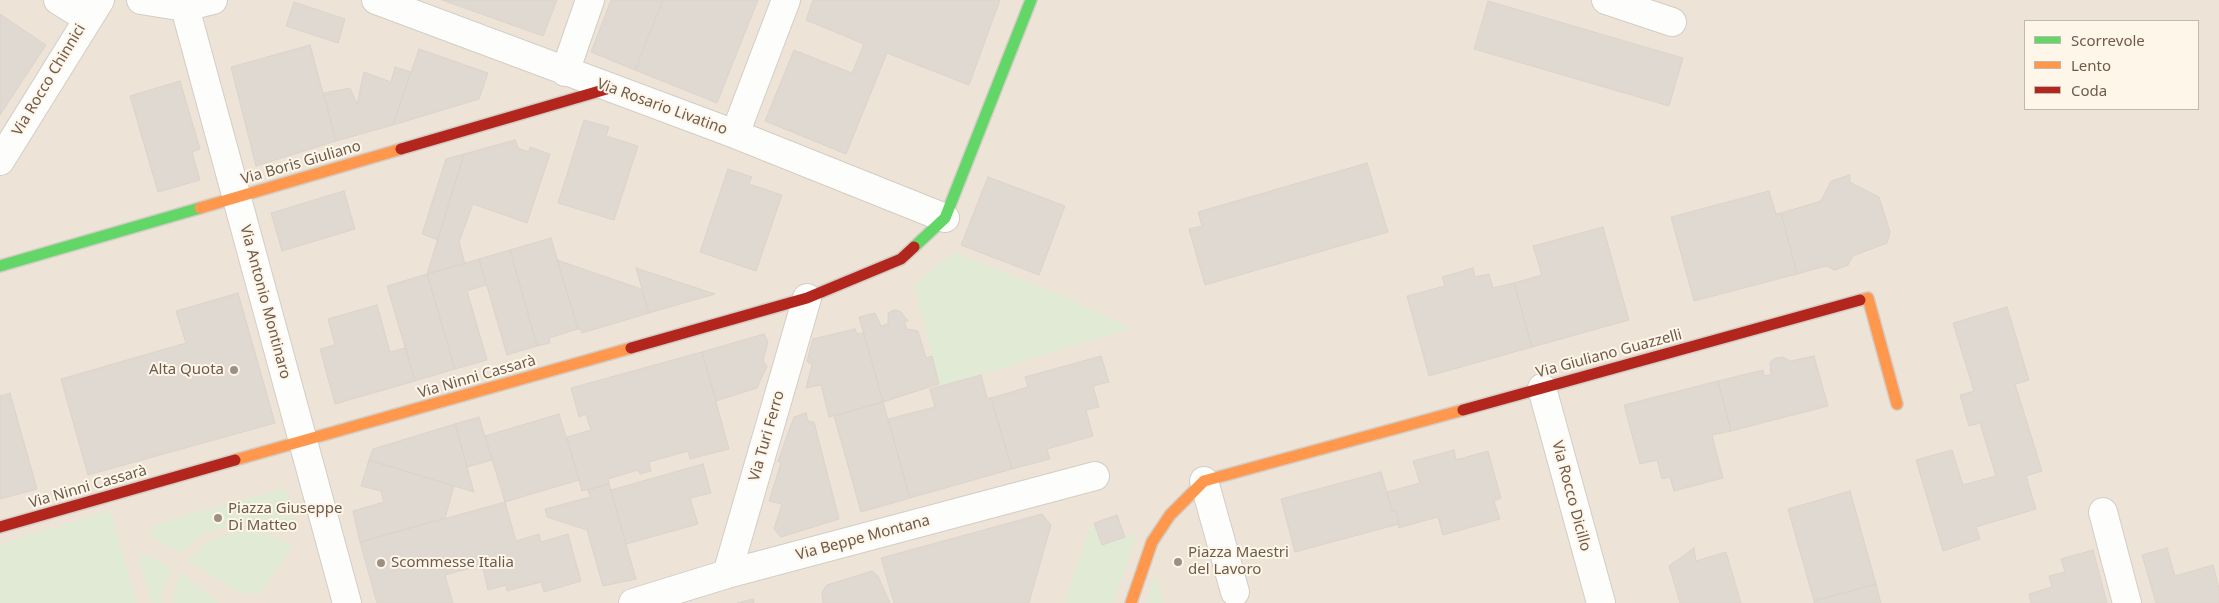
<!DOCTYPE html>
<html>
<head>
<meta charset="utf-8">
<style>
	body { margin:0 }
	#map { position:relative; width:2219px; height:603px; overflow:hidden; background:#f4f1e9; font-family:"Noto Sans",sans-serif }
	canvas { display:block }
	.legend { position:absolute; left:2024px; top:20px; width:175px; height:90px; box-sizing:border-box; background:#fdf6e9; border:1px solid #c4b8aa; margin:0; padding:6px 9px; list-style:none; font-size:15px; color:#6f5a4c }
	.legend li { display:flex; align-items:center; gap:10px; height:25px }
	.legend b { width:25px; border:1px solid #c4b8aa }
</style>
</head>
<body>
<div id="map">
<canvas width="2219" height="603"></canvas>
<ul class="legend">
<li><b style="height:6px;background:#63d668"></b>Scorrevole</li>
<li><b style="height:6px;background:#ff974d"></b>Lento</li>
<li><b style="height:6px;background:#b3261e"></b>Coda</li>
</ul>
</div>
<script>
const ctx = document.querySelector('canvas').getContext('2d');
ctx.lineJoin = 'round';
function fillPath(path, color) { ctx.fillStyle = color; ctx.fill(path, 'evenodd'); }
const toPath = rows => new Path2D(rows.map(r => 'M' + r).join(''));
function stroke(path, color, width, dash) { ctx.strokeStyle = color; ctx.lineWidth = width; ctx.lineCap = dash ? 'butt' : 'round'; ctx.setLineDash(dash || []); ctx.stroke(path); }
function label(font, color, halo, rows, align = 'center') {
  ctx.font = font + ' "Noto Sans",sans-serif'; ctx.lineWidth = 4; ctx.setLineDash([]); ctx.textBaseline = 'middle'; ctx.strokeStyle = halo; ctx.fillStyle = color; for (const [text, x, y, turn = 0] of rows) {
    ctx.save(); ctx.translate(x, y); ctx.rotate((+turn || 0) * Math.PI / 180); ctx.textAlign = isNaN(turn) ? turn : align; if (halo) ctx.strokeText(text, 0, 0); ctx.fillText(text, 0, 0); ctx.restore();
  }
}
fillPath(toPath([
	[0,0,2219,0,2219,603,0,603],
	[2025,21,2198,21,2198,109,2025,109]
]), '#ede4d7');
fillPath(toPath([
	[954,252,1062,296,1132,328,940,387,914,285],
	[285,488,298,530,289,534,262,524,232,524,204,534,192,543,181,553,150,536,154,525],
	[110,511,137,603,0,603,0,544],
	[1094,523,1102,545,1137,534,1113,603,1065,603,1091,524],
	[240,532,258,532,276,537,292,547,260,594,239,592,188,561,204,544,221,535],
	[145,554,171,568,162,593,161,603,152,603,138,555],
	[181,572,220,603,173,603,174,590],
	[1155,574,1164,603,1146,603]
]), '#e0ead5');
const building = toPath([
	[442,0,557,0,543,36,442,0],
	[611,0,663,0,635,70,591,52,611,0],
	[663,0,758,0,717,103,635,70,663,0],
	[813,0,1000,0,969,85,887,53,846,154,765,121,794,50,852,73,864,44,806,20,813,0],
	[1488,1,1683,58,1669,106,1474,49,1488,1],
	[294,2,345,19,338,43,286,26,294,2],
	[0,14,46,45,0,115,0,14],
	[310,45,336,141,256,166,231,67,310,45],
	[419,49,488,73,479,99,393,125,419,49],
	[395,67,411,72,393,125,336,141,324,93,350,88,357,104,364,72,391,82,395,67],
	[180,81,200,149,192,152,200,180,158,192,130,96,180,81],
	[584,120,609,127,606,136,638,146,614,220,558,203,584,120],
	[515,140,518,148,529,152,530,147,550,154,527,223,473,204,459,242,465,264,427,274,464,154,515,140],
	[464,154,438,240,422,234,446,159,464,154],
	[1367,163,1388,232,1205,285,1189,229,1202,226,1198,212,1367,163],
	[728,169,752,177,749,184,782,195,756,271,700,252,728,169],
	[1850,175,1850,182,1879,197,1890,232,1887,243,1853,256,1848,265,1835,270,1826,266,1797,274,1781,213,1821,201,1831,181,1850,175],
	[988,177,1065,206,1039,275,961,245,988,177],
	[344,191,355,229,282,251,271,213,344,191],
	[1769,191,1776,214,1781,213,1797,274,1694,301,1671,217,1769,191],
	[1603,227,1629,320,1532,347,1514,283,1542,275,1533,246,1603,227],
	[551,238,578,329,549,338,550,343,537,346,510,250,551,238],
	[510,250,537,346,507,355,479,259,510,250],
	[479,259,486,285,467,291,487,360,455,369,427,274,479,259],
	[557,260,641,289,649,313,582,333,580,329,578,329,557,260],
	[636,268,715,294,649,313,636,268],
	[1473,268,1475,277,1489,274,1493,288,1514,283,1532,347,1429,376,1407,296,1445,286,1442,277,1473,268],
	[427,274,455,369,415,381,387,286,427,274],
	[238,293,275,423,88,475,61,379,186,343,176,311,238,293],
	[377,305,390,352,406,348,415,381,335,404,320,349,335,345,328,319,377,305],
	[2007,307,2029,380,2015,384,2042,471,2026,476,2036,509,1976,527,1980,539,1943,551,1916,460,1952,450,1963,485,1996,476,1980,423,1969,426,1960,395,1974,391,1953,323,2007,307],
	[894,310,900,311,908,321,904,322,907,329,918,331,926,358,932,356,939,384,883,402,859,317,875,313,881,326,888,324,888,313,894,310],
	[855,329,857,334,864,333,883,402,829,417,821,385,806,388,812,365,807,361,813,339,855,329],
	[764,334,768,342,763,361,767,366,757,388,716,401,702,352,764,334],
	[702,352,729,449,690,459,688,451,649,462,651,471,640,474,638,470,608,479,609,484,582,491,567,437,591,430,586,414,579,417,571,388,702,352],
	[1101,356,1109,382,1093,386,1099,407,1086,410,1093,436,1047,449,1050,459,1012,469,991,398,1028,387,1025,377,1101,356],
	[1814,356,1828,406,1731,431,1718,381,1763,370,1764,376,1771,375,1770,362,1775,358,1783,357,1790,361,1814,356],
	[981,375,987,398,991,398,1012,469,910,498,888,419,935,407,930,389,981,375],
	[1718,381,1731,431,1712,435,1723,478,1674,491,1670,477,1662,479,1657,460,1640,464,1624,405,1718,381],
	[10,393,37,489,0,499,0,396,10,393],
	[883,402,910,498,861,512,834,416,883,402],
	[806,413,808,421,814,422,839,519,781,537,774,529,782,504,769,501,781,463,778,461,794,417,806,413],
	[559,414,579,480,505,502,485,436,559,414],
	[479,417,492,460,467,467,455,424,479,417],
	[455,424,474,492,369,460,373,449,455,424],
	[1454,450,1456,460,1488,451,1501,498,1494,501,1500,519,1443,535,1438,517,1398,528,1399,524,1396,510,1392,511,1387,492,1420,483,1413,461,1454,450],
	[369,460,454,486,445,518,360,542,353,511,384,502,381,491,361,486,369,460],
	[703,464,711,493,690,498,698,524,626,544,611,490,703,464],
	[1381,472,1392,511,1396,510,1399,524,1295,552,1281,499,1381,472],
	[609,484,636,579,603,586,587,530,547,517,545,509,590,497,588,490,609,484],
	[1850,491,1876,584,1814,601,1788,509,1850,491],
	[505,502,516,541,539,534,541,542,568,534,581,581,544,592,541,582,507,591,506,585,488,590,482,565,445,575,453,603,377,603,360,542,505,502],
	[1042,514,1051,525,1029,603,894,603,881,558,1042,514],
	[1117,515,1125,537,1102,545,1094,523,1117,515],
	[1694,548,1696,561,1726,552,1741,603,1680,603,1669,566,1694,548],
	[2167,548,2175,576,2213,565,2219,588,2219,603,2156,603,2142,555,2167,548],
	[2093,550,2107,603,2031,603,2029,594,2052,587,2049,576,2065,572,2061,559,2093,550],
	[872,571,878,576,890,603,823,603,822,592,827,585,872,571],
	[1876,584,1881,603,1814,603,1814,601,1876,584],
	[753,599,754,603,737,603,753,599]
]);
fillPath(building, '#e0d9d1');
stroke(building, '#dcd4cb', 1);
const street = toPath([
	[58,0,87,18],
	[141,0,185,7,213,0],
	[183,0,347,603],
	[376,0,735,134,945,218],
	[1606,0,1672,22],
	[565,72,590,0],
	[735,134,786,0],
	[0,161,100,0],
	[1542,388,1601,603],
	[1204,481,1235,592],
	[2103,512,2127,603],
	[727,574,807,298],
	[633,603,727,574,1095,476]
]);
const fast = toPath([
	[914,247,945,218,1031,0],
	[0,266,200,208]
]);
const slow = toPath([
	[200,208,401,149],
	[1860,300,1868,298,1897,404],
	[235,460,631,348],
	[1131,603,1152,542,1170,515,1204,481,1463,410]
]);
const jam = toPath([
	[401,149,610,88],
	[631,348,807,298,901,259,914,247],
	[1463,410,1860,300],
	[0,527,235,460]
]);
stroke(street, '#d2cdc6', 30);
stroke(fast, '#d3cdc6', 14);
stroke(slow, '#d3cdc6', 14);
stroke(jam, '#d3cdc6', 14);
stroke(street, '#fdfdfc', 28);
stroke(fast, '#63d668', 11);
stroke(slow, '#ff974d', 11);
stroke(jam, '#b3261e', 11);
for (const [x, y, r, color] of [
	[234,370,5,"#9e8f83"],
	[218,518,5,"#9e8f83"],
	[1178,562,5,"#9e8f83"],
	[381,563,5,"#9e8f83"]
]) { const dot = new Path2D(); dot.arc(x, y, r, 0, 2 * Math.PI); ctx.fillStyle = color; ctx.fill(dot); stroke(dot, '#fdf6e9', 2); }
label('15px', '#6f5a4c', '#fdf6e9', [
	["Via Rocco Chinnici",49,80,-59],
	["Via Rosario Livatino",662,107,20],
	["Via Boris Giuliano",301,163,-16],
	["Via Antonio Montinaro",265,302,75],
	["Via Giuliano Guazzelli",1609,354,-15],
	["Via Ninni Cassarà",477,377,-16],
	["Via Turi Ferro",767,436,-74],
	["Via Ninni Cassarà",88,487,-16],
	["Via Rocco Dicillo",1571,496,75],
	["Via Beppe Montana",863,538,-15]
]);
label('15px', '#6f5a4c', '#fdf6e9', [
	["Alta Quota",224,370,"right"],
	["Piazza Giuseppe",228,509],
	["Di Matteo",228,526],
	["Piazza Maestri",1188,553],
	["del Lavoro",1188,570],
	["Scommesse Italia",391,563]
], 'left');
</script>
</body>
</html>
